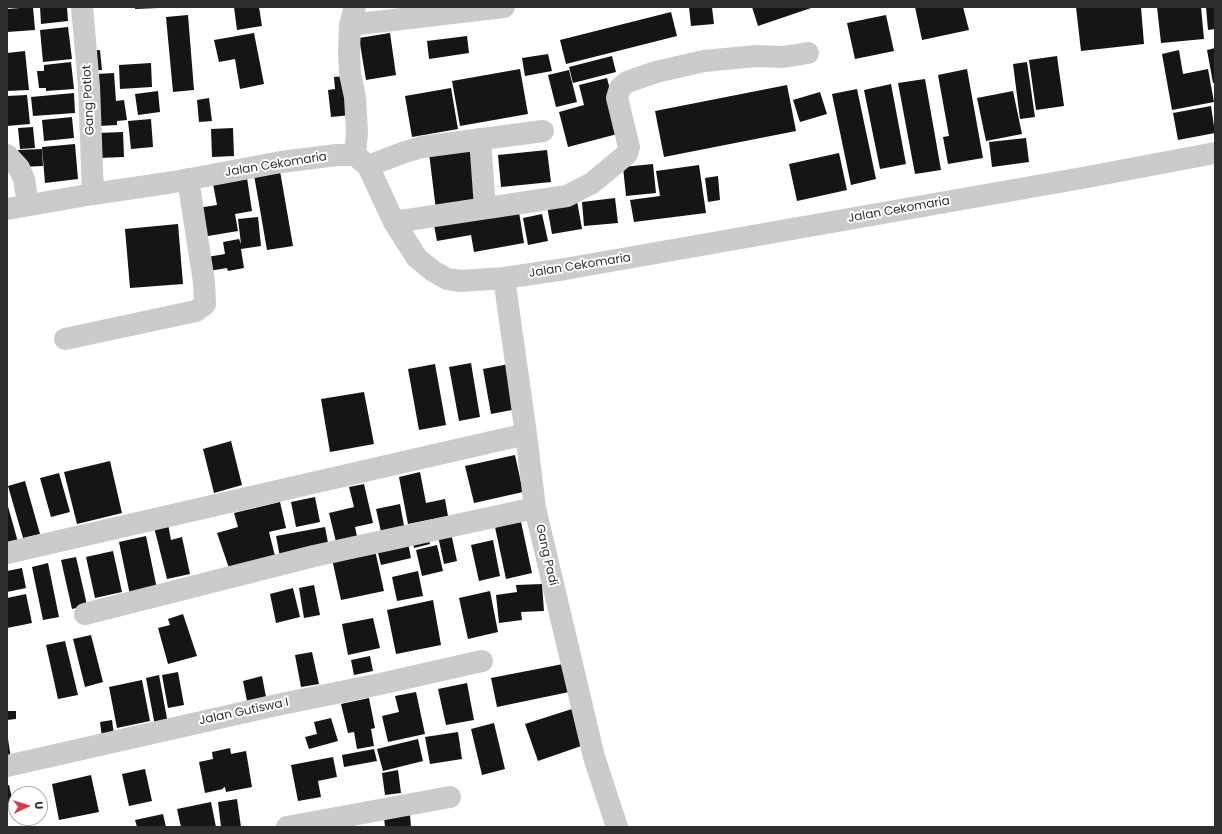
<!DOCTYPE html>
<html>
<head>
<meta charset="utf-8">
<style>
	body { margin:0 }
	#map { position:relative; width:1222px; height:834px; overflow:hidden; background:#fff; font-family:Poppins,sans-serif }
	canvas { display:block }
	.frame { position:absolute; inset:0; border:8px solid #2e2e2e; pointer-events:none }
	.north { position:absolute; left:8px; top:786px; width:40px; height:40px; box-sizing:border-box; background:#fff; border:1px solid #ababab; border-radius:50%; rotate:86deg; font-size:11px; font-weight:700; line-height:16px; text-align:center; color:#2e2e2e }
	.north::after { content:''; display:block; margin:auto; width:14px; height:18px; background:#dc3948; clip-path:polygon(50% 0,100% 100%,50% 72%,0 100%) }
</style>
</head>
<body>
<div id="map">
<canvas width="1222" height="834"></canvas>
<div class="frame"></div>
<div class="north">U</div>
</div>
<script>
const ctx = document.querySelector('canvas').getContext('2d');
ctx.lineJoin = 'round';
function fillPath(path, color) { ctx.fillStyle = color; ctx.fill(path, 'evenodd'); }
const toPath = rows => new Path2D(rows.map(r => 'M' + r).join(''));
function stroke(path, color, width, dash) { ctx.strokeStyle = color; ctx.lineWidth = width; ctx.lineCap = dash ? 'butt' : 'round'; ctx.setLineDash(dash || []); ctx.stroke(path); }
function label(font, color, halo, rows, align = 'center') {
  ctx.font = font + ' Poppins,sans-serif'; ctx.lineWidth = 4; ctx.setLineDash([]); ctx.textBaseline = 'middle'; ctx.strokeStyle = halo; ctx.fillStyle = color; for (const [text, x, y, turn = 0] of rows) {
    ctx.save(); ctx.translate(x, y); ctx.rotate((+turn || 0) * Math.PI / 180); ctx.textAlign = isNaN(turn) ? turn : align; if (halo) ctx.strokeText(text, 0, 0); ctx.fillText(text, 0, 0); ctx.restore();
  }
}
fillPath(toPath([
	[33,7,35,30,7,32,7,9],
	[40,7,67,7,68,21,41,24],
	[135,7,159,7,159,8,135,9],
	[234,7,259,7,262,26,237,30],
	[689,7,712,7,714,24,691,26],
	[752,7,814,7,758,26],
	[915,7,963,7,969,30,922,40],
	[1076,7,1141,7,1144,44,1081,51],
	[1157,7,1201,7,1204,39,1161,43],
	[1206,7,1215,7,1215,29,1208,30],
	[671,12,677,36,566,64,560,40],
	[188,15,194,90,173,92,166,17],
	[886,15,894,51,855,59,847,23],
	[68,27,72,59,43,62,40,30],
	[254,33,264,84,240,89,235,59,219,62,214,40],
	[390,33,396,75,366,80,359,38],
	[467,36,469,53,429,59,427,41],
	[1215,48,1215,83,1213,83,1207,50],
	[100,50,102,70,89,71,87,51],
	[1179,50,1183,74,1208,69,1214,102,1172,110,1162,54],
	[25,51,29,90,7,91,7,53],
	[548,54,552,71,525,76,522,58],
	[612,56,616,72,573,83,569,67],
	[1057,56,1064,106,1036,110,1029,60],
	[71,62,74,89,46,91,46,88,39,88,37,71,44,71,44,65],
	[1027,62,1035,117,1020,119,1013,64],
	[151,63,152,87,120,89,119,65],
	[520,69,528,114,460,126,452,81],
	[967,69,983,158,948,164,943,137,949,136,938,75],
	[569,70,577,102,556,107,548,75],
	[114,73,116,101,124,100,127,120,117,121,117,125,99,126,96,74],
	[346,76,351,115,331,117,328,90,335,89,334,77],
	[607,78,621,133,568,147,559,112,584,105,579,85],
	[925,79,941,170,915,174,898,83],
	[891,84,906,164,880,169,864,90],
	[787,85,796,131,664,157,655,111],
	[451,88,458,129,412,137,405,96],
	[857,89,876,179,851,185,832,94],
	[158,91,160,112,138,115,135,94],
	[1013,91,1022,134,986,141,977,98],
	[820,92,827,114,800,122,793,100],
	[74,93,75,113,33,116,31,97],
	[27,95,30,124,7,126,7,96],
	[209,98,212,121,199,122,197,100],
	[1211,106,1215,133,1178,140,1173,113],
	[72,117,74,138,44,141,42,120],
	[151,119,153,147,131,149,128,121],
	[33,127,35,148,20,149,18,128],
	[233,128,234,156,212,157,211,129],
	[123,132,124,157,98,158,98,133],
	[1026,138,1029,162,992,167,989,142],
	[75,144,78,179,45,183,42,147],
	[472,148,479,205,436,210,429,153],
	[42,149,43,166,20,167,18,150],
	[547,150,551,182,501,187,498,155],
	[839,153,847,190,797,201,789,164],
	[653,164,656,193,626,196,623,167],
	[699,165,706,213,634,222,630,200,660,196,656,171],
	[280,171,293,246,267,250,254,175],
	[718,176,720,200,708,202,705,178],
	[247,178,252,211,235,214,238,231,202,237,198,208,217,205,213,184],
	[615,198,618,223,584,226,582,202],
	[577,201,582,229,552,234,547,206],
	[518,206,524,243,474,252,471,235,437,241,433,220],
	[542,214,548,241,528,245,523,218],
	[258,217,261,246,241,249,244,268,228,271,227,268,209,271,207,257,225,254,223,242,239,239,241,244,238,219],
	[178,224,183,284,130,288,125,229],
	[471,363,480,417,459,421,449,367],
	[435,364,446,425,419,430,408,369],
	[509,364,517,409,491,414,483,369],
	[364,392,374,444,330,452,321,399],
	[231,441,242,485,214,493,203,449],
	[515,455,523,492,474,503,465,466],
	[110,461,122,513,77,524,64,472],
	[420,472,426,503,445,499,448,516,408,524,399,477],
	[59,473,70,512,51,517,40,478],
	[25,481,40,534,23,538,8,486],
	[364,484,373,523,355,527,358,541,337,546,329,513,354,507,349,487],
	[315,497,320,522,296,527,291,502],
	[280,502,286,528,269,532,275,556,230,571,217,533,238,527,234,513],
	[7,503,18,542,7,544],
	[400,504,405,531,382,536,376,509],
	[521,522,532,573,506,579,495,527],
	[168,524,171,540,182,537,190,574,167,579,154,527],
	[325,527,329,548,280,557,276,536],
	[427,533,430,544,414,548,412,536],
	[451,533,457,561,444,564,438,536],
	[146,536,157,589,130,595,119,542],
	[407,538,411,558,381,565,376,545],
	[493,540,500,576,479,581,471,545],
	[437,545,443,571,422,576,416,550],
	[375,550,384,591,341,600,332,559],
	[113,551,122,592,95,598,86,557],
	[76,557,87,605,72,609,61,560],
	[48,563,59,617,43,620,32,567],
	[22,568,26,588,7,592,7,571],
	[418,571,423,596,397,601,392,577],
	[542,584,544,611,521,612,522,620,499,623,496,595,517,592,516,585],
	[314,585,320,615,304,618,299,588],
	[293,588,300,617,276,623,270,594],
	[490,591,498,632,468,639,459,598],
	[26,594,32,623,7,628,7,598],
	[433,600,441,645,396,654,387,610],
	[183,614,197,656,168,664,158,628,170,625,168,619],
	[373,618,380,648,348,655,342,624],
	[91,635,103,682,85,687,73,639],
	[65,641,78,695,58,699,46,645],
	[312,652,319,684,301,687,295,655],
	[370,656,373,671,354,675,351,660],
	[563,664,569,692,497,707,491,678],
	[178,672,184,705,168,708,162,675],
	[159,675,168,724,155,726,146,678],
	[262,676,266,697,247,701,243,681],
	[142,680,150,721,117,728,109,687],
	[467,683,474,720,446,725,438,689],
	[416,692,425,734,388,742,382,716,399,712,395,696],
	[369,698,375,728,371,729,374,746,357,749,354,732,348,733,341,704],
	[575,708,587,744,538,761,525,724],
	[7,711,16,711,16,719,7,720],
	[331,718,338,741,309,749,305,737,317,734,314,722],
	[112,720,114,735,102,737,100,722],
	[494,723,505,769,482,775,471,729],
	[458,732,462,759,430,764,425,737],
	[8,739,11,759,7,760,7,740],
	[418,739,423,761,383,771,377,749],
	[230,748,231,754,246,751,252,787,226,792,225,787,223,788,223,789,205,793,199,762,213,759,212,752],
	[374,749,377,761,344,767,342,755],
	[333,757,337,777,318,781,321,797,298,801,291,765],
	[145,769,152,801,129,806,122,774],
	[398,770,401,793,385,795,382,773],
	[91,775,99,812,59,820,52,784],
	[7,785,9,785,13,803,7,804],
	[237,799,241,827,221,827,218,802],
	[211,802,216,827,181,827,177,809],
	[163,814,166,827,137,827,135,820],
	[410,815,411,827,385,827,384,817]
]), '#151515');
stroke(toPath([
	[82,7,89,86,93,194],
	[355,7,350,25,349,52,350,74,355,97,357,132,355,155],
	[350,25,504,7],
	[480,139,485,208],
	[7,155,19,168,24,179,26,192],
	[368,166,405,152,422,147,543,131],
	[7,209,93,194,174,182,281,162,337,155,355,155,368,166,394,222,417,258,433,271,447,279,461,281,504,278,565,269,1082,178,1215,153],
	[394,222,567,196,592,183,627,154,629,147,617,98,620,88,627,82,656,72,704,61,757,56,783,57,808,53],
	[504,278,526,434,535,508,594,757,617,827],
	[65,339,196,311,205,304,204,282,188,179],
	[7,553,526,434],
	[85,614,314,556,535,508],
	[7,766,272,706,380,684,482,661],
	[287,827,450,797]
]), '#cbcbcb', 22);
label('12px', '#2e2e2e', '#fff', [
	["Gang Potlot",89,100,-93],
	["Jalan Cekomaria",276,165,-9],
	["Jalan Cekomaria",899,210,-10],
	["Jalan Cekomaria",580,266,-9],
	["Gang Padi",546,555,77],
	["Jalan Gutiswa I",244,712,-12]
]);
</script>
</body>
</html>
